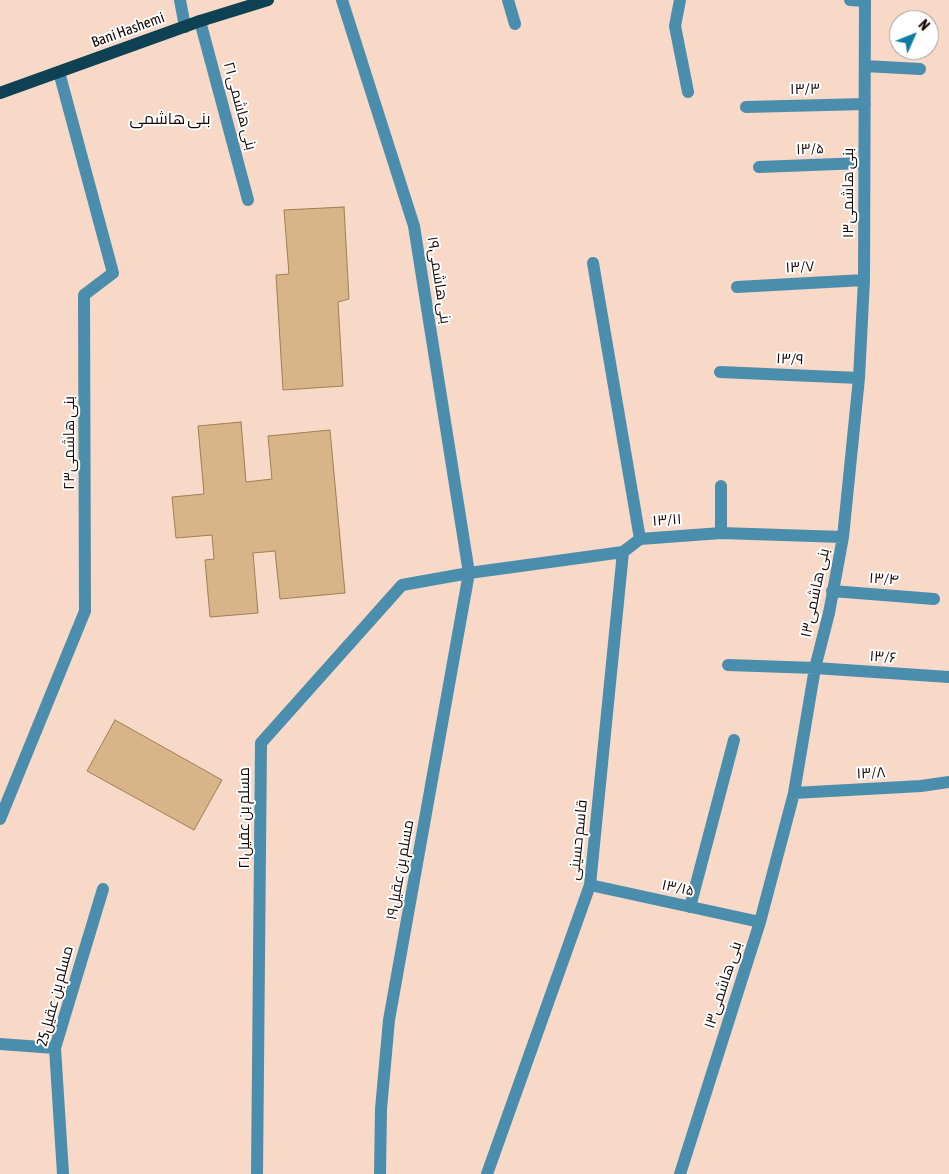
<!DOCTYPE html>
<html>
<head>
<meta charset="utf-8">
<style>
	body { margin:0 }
	#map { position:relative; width:949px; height:1174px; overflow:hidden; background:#f8d8c7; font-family:"Asap Condensed",sans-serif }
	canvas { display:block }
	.north { position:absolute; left:889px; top:10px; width:50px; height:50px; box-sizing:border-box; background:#fff; border:1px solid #a29b99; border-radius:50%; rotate:46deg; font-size:14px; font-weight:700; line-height:20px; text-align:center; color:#170601 }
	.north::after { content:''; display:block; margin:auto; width:18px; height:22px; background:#0c7ca5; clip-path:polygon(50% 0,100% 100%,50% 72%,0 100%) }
</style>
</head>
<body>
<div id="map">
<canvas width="949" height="1174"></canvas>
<div class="north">N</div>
</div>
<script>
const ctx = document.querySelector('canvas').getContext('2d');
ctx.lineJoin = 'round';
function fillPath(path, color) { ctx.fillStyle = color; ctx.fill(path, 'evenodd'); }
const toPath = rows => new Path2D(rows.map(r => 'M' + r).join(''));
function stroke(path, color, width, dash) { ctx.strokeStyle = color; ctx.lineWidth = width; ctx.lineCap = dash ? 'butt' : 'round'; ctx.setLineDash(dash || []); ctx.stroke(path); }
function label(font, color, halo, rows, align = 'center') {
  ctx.font = font + ' "Asap Condensed",Cairo,sans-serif'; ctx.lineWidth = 4; ctx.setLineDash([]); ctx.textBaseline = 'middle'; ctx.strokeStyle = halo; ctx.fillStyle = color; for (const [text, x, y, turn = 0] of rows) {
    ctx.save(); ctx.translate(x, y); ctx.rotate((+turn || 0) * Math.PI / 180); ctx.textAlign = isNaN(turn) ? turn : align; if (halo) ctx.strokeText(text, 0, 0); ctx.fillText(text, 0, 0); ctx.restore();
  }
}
const building = toPath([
	[344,207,349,299,338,302,343,386,283,390,276,275,289,274,284,210,344,207],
	[241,422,246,482,272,479,268,436,330,430,345,593,280,599,275,551,253,553,258,613,210,617,205,560,214,559,212,535,176,538,172,497,204,494,198,426,241,422],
	[115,720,222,780,194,830,87,771,115,720]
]);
fillPath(building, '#d8b489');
stroke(building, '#a07d54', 1);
stroke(toPath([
	[180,0,185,27],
	[342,0,414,226,469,573,389,1020,381,1109,380,1174],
	[508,0,515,24],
	[680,0,675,26,688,92],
	[850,0,865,1],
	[200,21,248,200],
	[865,66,920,69],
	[746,107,865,104],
	[759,167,863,163],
	[593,263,640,539],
	[737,287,864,280],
	[720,372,859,378],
	[721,533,721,486],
	[832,591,934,599],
	[728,665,815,668,949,677],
	[794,793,921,786,949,782],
	[0,819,85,611,84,295,113,273,59,72],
	[590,885,760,922],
	[690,907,734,740],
	[0,1044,55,1048],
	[63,1174,55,1048,103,889],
	[257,1174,261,743,402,585,469,573,623,552,640,539,721,533,843,537],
	[487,1174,590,885,623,552],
	[680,1174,760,922,794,793,815,668,829,613,843,537,859,378,864,280,865,0]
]), '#4b8dac', 12);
stroke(toPath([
	[0,93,200,21,268,0]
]), '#0f4155', 12);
label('15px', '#170601', '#fff', [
	["Bani Hashemi",128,30,-20],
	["۱۳/۳",805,89,-1],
	["بنی هاشمی ۲۱",240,106,75],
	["۱۳/۵",810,149,-2],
	["بنی هاشمی۱۳",848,193,-90],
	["۱۳/۷",800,267,-3],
	["بنی هاشمی۱۹",439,280,81],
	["۱۳/۹",790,359,2],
	["بنی هاشمی۲۳",69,443,-90],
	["۱۳/۱۱",667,520,-4],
	["۱۳/۴",884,579,4],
	["بنی هاشمی۱۳",815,593,-78],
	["۱۳/۶",883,657,4],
	["۱۳/۸",871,773,-3],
	["مسلم بن عقیل۲۱",244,818,-90],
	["قاسم حسینی",578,840,-84],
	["مسلم بن عقیل۱۹",400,870,-80],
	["۱۳/۱۵",678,888,12],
	["بنی هاشمی۱۳",723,985,-72],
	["مسلم بن عقیل25",55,996,-75]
]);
label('16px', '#170601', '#fff', [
	["بنی هاشمی",170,119]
]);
</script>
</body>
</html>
